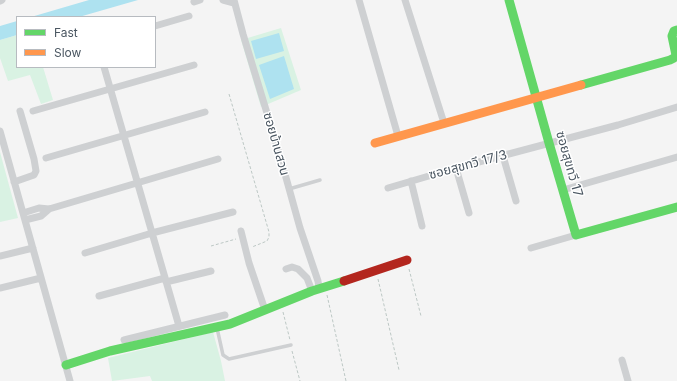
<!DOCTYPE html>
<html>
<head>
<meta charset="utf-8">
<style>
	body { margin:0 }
	#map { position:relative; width:677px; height:381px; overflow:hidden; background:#f4f4f4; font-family:Inter,sans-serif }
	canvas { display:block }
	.legend { position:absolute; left:16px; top:16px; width:140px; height:52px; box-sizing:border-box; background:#fff; border:1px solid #b7bbc0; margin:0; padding:5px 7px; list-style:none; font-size:12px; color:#4a5661 }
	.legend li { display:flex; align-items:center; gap:8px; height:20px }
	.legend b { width:20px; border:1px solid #b7bbc0 }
</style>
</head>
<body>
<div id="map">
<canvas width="677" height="381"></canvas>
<ul class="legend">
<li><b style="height:5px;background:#63d668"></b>Fast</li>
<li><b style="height:5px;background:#ff974d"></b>Slow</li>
</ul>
</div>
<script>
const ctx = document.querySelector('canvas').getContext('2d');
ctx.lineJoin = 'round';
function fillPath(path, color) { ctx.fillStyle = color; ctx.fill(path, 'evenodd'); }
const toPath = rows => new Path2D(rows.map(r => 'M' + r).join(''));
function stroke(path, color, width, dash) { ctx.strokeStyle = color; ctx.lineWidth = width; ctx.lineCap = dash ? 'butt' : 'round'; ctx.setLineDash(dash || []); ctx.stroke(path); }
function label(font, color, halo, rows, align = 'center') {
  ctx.font = font + ' Inter,"Noto Sans Thai",sans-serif'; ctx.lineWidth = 3; ctx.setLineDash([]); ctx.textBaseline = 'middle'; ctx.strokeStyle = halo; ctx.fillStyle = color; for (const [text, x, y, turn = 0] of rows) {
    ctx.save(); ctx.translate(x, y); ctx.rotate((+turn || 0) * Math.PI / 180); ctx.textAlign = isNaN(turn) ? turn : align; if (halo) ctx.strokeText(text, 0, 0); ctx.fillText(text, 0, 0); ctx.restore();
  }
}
fillPath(toPath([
	[281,28,301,90,261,107,241,40],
	[17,35,17,67,43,67,53,100,41,104,30,75,8,81,0,58,0,40],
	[0,152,18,218,0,222],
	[213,332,221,361,225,381,152,381,150,376,112,381,108,358]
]), '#d9f2e3');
fillPath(toPath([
	[89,0,138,0,79,17,31,17],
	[17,21,17,35,0,40,0,26],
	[279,33,284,51,256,59,251,41],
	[284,56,294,89,270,99,259,65]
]), '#aee2f0');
stroke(toPath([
	[229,94,269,232,269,237,267,241,252,247],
	[211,246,236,239],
	[409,269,421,316],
	[378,279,399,370],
	[327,295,346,381],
	[283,312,290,340],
	[292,351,300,381]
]), '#bcc7c4', 1, [3, 2]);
stroke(toPath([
	[289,189,320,180],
	[217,328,223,355,229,359,291,345]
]), '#ced0d2', 3.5);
stroke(toPath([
	[223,0,234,3],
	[234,0,243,34,280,156,300,228,318,281,319,288],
	[359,0,398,136],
	[405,0,444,123],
	[0,1,2,0],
	[194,2,200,0],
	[155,26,189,16],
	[104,67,179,326],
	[33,111,194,65],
	[0,131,70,381],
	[503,156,516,201],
	[46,158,205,112],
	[456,168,469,213],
	[411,181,422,226],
	[14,182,34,175,36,171,34,159,20,111],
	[388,188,456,168,618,125,677,107],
	[563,190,677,157],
	[23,213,39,208,49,209,218,159],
	[25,220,41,216,49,209],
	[241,231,249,263,265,310],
	[531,248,576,235],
	[85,253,152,233,233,212],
	[0,256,33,248],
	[286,269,292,267,298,269,307,278,312,291],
	[166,282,211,271],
	[0,288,41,278],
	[99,296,165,278],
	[124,340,225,315],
	[622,360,628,381]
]), '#ced0d2', 7);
stroke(toPath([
	[509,0,549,143,576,235,677,207],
	[581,85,670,60,674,58,676,55,672,36,674,31,677,30],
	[66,365,110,351,230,324,312,291,344,281]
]), '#63d668', 9);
stroke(toPath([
	[375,143,581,85]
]), '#ff974d', 9);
stroke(toPath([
	[344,281,407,260]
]), '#b3261e', 9);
label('13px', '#4a5661', '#fff', [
	["ซอยบ้านสวน",276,144,74],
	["ซอยสุขทวี 17",569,164,74],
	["ซอยสุขทวี 17/3",468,165,-15]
]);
</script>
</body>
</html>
